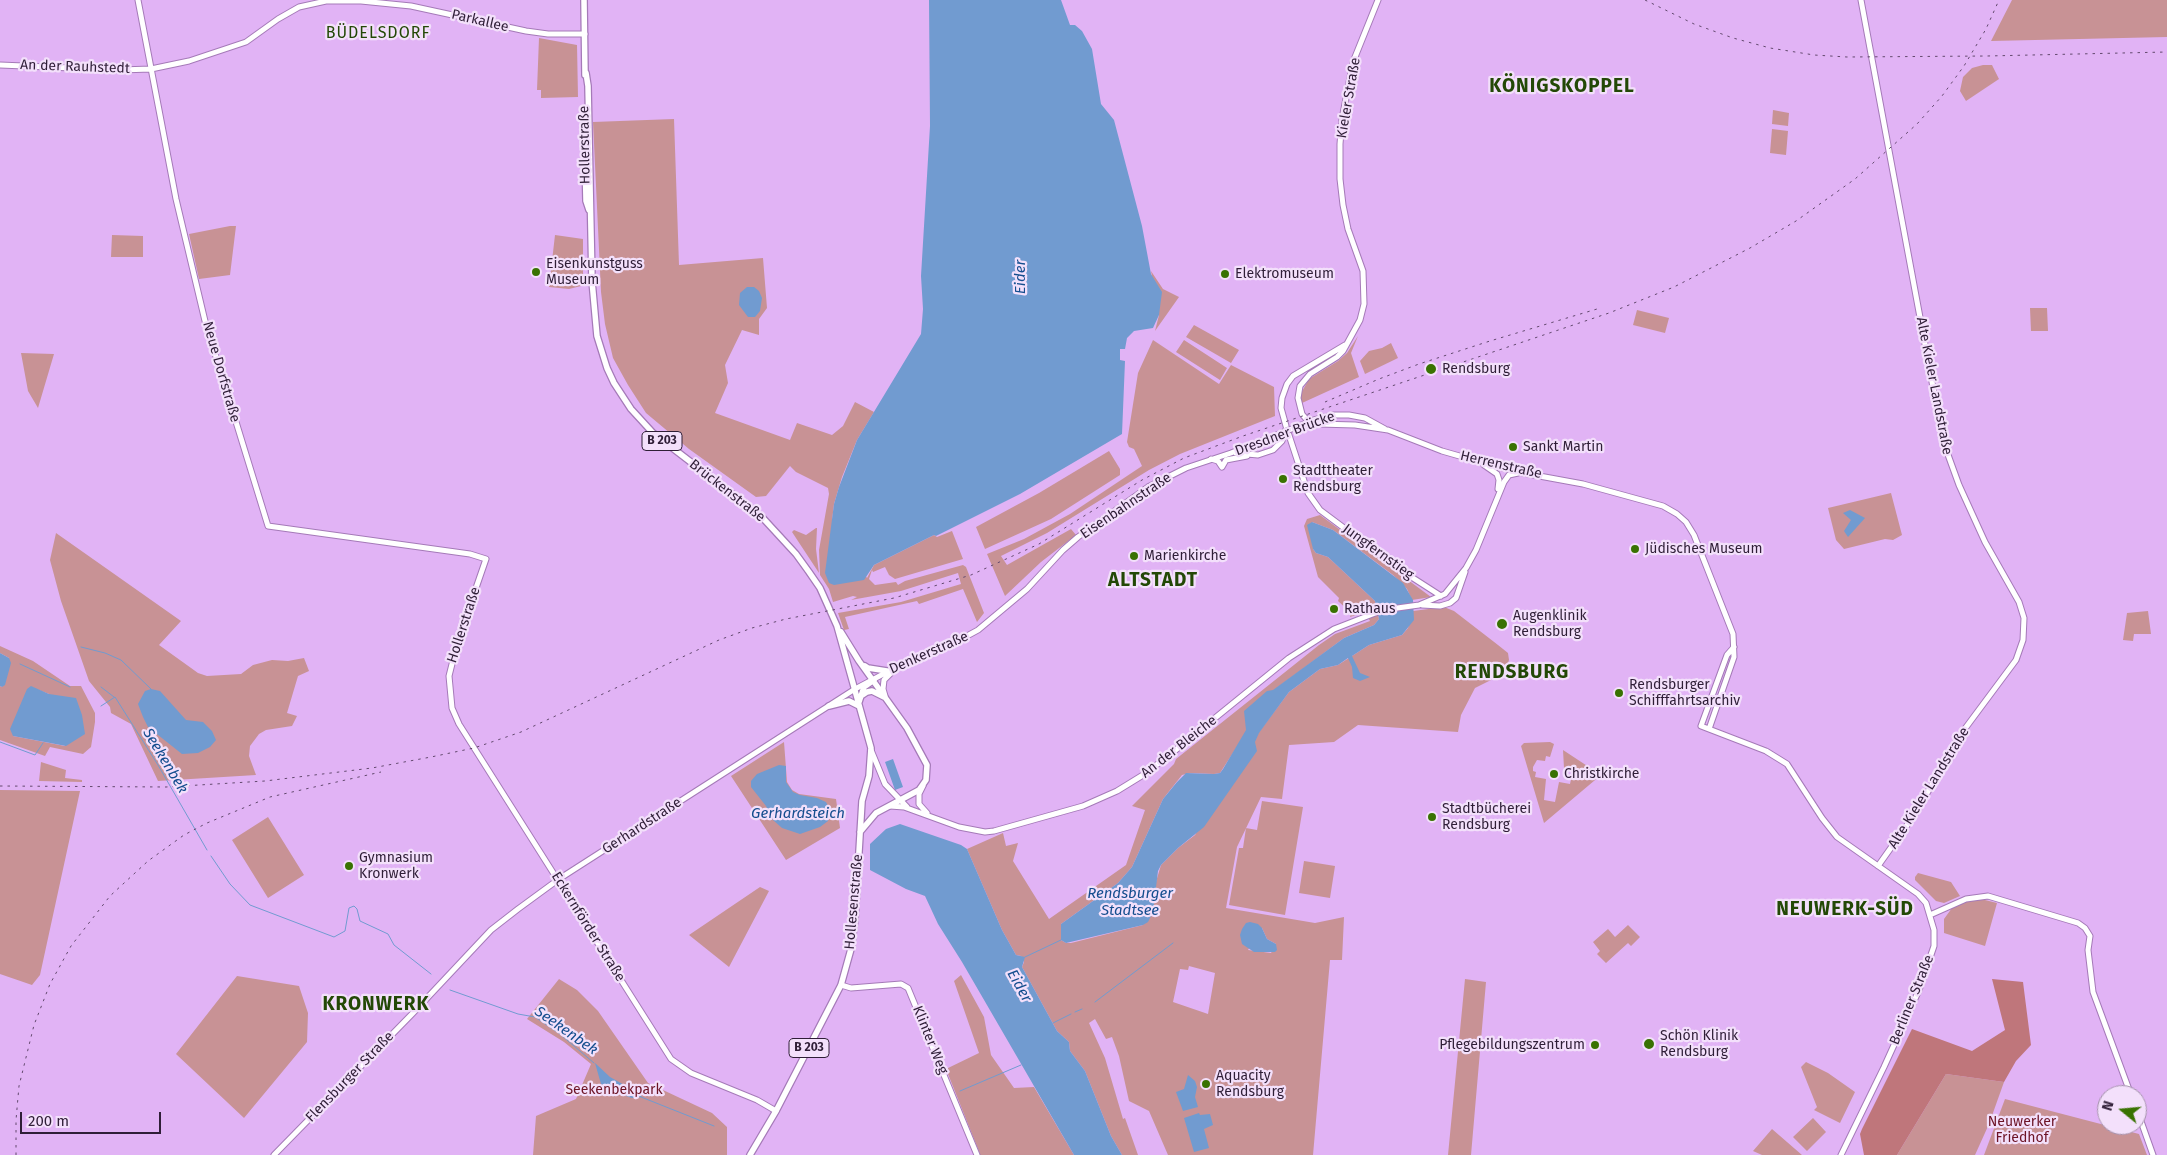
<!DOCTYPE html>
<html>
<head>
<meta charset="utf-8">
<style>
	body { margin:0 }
	#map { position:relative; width:2167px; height:1155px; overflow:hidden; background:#e1b3f5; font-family:"Fira Sans",sans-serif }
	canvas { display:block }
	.north { position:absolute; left:2097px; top:1085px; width:50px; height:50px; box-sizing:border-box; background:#f3e0fb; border:1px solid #a592ad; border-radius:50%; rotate:287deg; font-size:14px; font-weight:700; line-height:20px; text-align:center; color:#2f1e37 }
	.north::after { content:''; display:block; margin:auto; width:18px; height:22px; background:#397202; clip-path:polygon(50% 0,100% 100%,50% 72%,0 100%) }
	.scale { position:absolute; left:20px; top:1112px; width:141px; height:22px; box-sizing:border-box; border:2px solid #2f1e37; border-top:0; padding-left:6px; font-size:15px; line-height:18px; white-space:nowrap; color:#2f1e37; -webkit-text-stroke:4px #f3e0fb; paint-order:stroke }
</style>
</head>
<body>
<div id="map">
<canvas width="2167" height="1155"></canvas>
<div class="north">N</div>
<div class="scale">200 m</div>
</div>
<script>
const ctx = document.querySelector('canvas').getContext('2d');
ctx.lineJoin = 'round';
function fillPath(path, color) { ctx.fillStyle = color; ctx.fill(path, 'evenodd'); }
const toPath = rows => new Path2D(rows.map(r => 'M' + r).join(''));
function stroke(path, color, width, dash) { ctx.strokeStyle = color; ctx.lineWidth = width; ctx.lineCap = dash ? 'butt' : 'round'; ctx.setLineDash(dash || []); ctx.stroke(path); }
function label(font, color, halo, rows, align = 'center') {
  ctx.font = font + ' "Fira Sans",sans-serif'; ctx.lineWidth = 4.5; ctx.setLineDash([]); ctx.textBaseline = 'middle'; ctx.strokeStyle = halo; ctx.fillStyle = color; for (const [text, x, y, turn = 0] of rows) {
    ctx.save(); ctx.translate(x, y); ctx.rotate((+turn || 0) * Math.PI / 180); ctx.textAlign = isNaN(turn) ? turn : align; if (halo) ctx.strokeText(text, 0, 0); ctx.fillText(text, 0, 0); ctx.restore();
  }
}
fillPath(toPath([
	[2012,0,2167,0,2167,37,1991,41],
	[539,38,577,45,578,97,541,98,541,90,537,90],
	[1983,65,1992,65,1999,79,1966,101,1960,91,1963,77,1972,68],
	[1773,110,1789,113,1788,126,1772,124],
	[674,119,679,265,763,258,767,308,759,319,759,335,742,330,725,365,728,383,715,413,790,440,797,423,832,435,843,426,855,402,874,412,857,440,842,477,834,504,832,521,867,578,874,565,934,535,937,537,952,531,963,559,895,579,889,575,885,567,873,572,872,570,869,579,875,585,896,582,898,585,905,581,963,565,966,567,984,613,977,622,963,589,919,604,917,601,845,617,849,629,844,630,838,613,901,602,961,584,958,573,901,591,851,600,857,597,853,596,833,602,829,589,820,575,819,550,829,494,828,488,796,472,790,466,766,496,756,497,689,449,646,413,628,385,613,358,605,324,601,292,593,122],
	[1772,129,1788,131,1786,155,1770,153],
	[230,226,236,226,230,275,199,279,189,234],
	[112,235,143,236,143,257,111,257],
	[555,235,583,239,583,276,581,286,569,289,549,287],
	[1151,271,1163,289,1179,297,1155,331,1159,315],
	[2030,308,2047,308,2048,331,2031,331],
	[1637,310,1669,318,1665,333,1633,325],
	[1194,325,1239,350,1231,363,1186,337],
	[1358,336,1351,353,1359,377,1302,403,1300,395,1309,379,1338,361,1347,353],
	[1153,340,1219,384,1231,365,1274,387,1275,416,1180,454,1149,470,1047,533,1001,556,1007,565,1071,529,1076,535,1041,562,1005,596,987,554,1024,539,1070,514,1142,466,1134,449,1129,447,1127,442,1138,373],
	[1184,340,1227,368,1220,380,1176,352],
	[1391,343,1398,358,1365,374,1360,361,1369,351,1382,348],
	[21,353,54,354,38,408,28,391],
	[1109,451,1120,469,1120,475,1051,519,985,549,976,527,1039,493],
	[1891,493,1902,535,1893,540,1885,539,1844,549,1836,540,1828,508],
	[1320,515,1431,597,1412,600,1407,589,1393,575,1333,530,1312,522,1313,549,1316,553,1328,557,1375,601,1379,619,1374,625,1344,638,1273,691,1220,773,1214,774,1190,773,1182,775,1163,799,1132,867,1118,883,1061,924,1061,940,1066,943,1071,943,1143,925,1161,865,1178,848,1195,835,1259,732,1289,692,1320,669,1338,665,1369,645,1402,635,1408,628,1413,611,1444,607,1454,611,1498,645,1508,653,1509,660,1506,668,1497,677,1475,688,1461,715,1458,732,1358,725,1334,742,1289,745,1282,799,1261,797,1237,847,1226,908,1315,923,1344,917,1342,960,1330,960,1313,1155,1168,1155,1149,1111,1129,1101,1119,1056,1112,1037,1106,1039,1095,1019,1089,1023,1105,1058,1123,1119,1125,1118,1138,1155,1122,1155,1111,1136,1085,1071,1070,1051,1069,1042,1057,1031,1022,967,1024,962,1021,956,1016,955,1002,930,967,849,1003,833,1006,846,1018,843,1013,861,1049,919,1126,865,1145,810,1132,806,1174,764,1176,759,1319,645,1335,634,1370,621,1365,612,1350,617,1351,613,1338,601,1339,598,1318,577,1304,526,1307,519],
	[1262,928,1267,939,1276,944,1271,953,1248,950],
	[1189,966,1215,973,1208,1014,1173,1002,1180,969,1188,970],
	[816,528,817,528,816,549,819,573,792,532,794,530,806,535],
	[56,533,181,621,159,645,198,673,207,676,241,674,253,665,272,660,288,661,304,658,309,671,298,676,287,713,297,716,292,726,266,730,259,734,250,746,249,756,256,775,158,781,131,724,111,713,110,707,89,681,61,601,50,560],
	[2148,611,2151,634,2134,634,2133,641,2123,640,2127,613],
	[0,646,33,661,70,686,81,686,95,713,95,722,91,747,83,754,50,747,45,756,0,740,0,686,2,687,9,658,0,653],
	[31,687,49,694,65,746,13,736],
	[784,742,787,782,792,790,799,794,836,799,840,828,786,860,731,776],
	[1550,742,1554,744,1550,757,1546,756,1545,761,1537,760,1533,767,1533,771,1536,772,1535,777,1546,779,1544,800,1555,802,1559,782,1570,784,1573,770,1564,768,1563,750,1601,775,1544,823,1521,746,1524,743],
	[41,762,66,770,65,778,82,780,82,782,39,781],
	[0,790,80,791,40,975,32,985,0,974],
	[1262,801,1303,807,1285,915,1229,905,1239,848,1243,848,1246,828,1257,830],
	[268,817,304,875,268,898,232,840],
	[1304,861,1335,866,1330,898,1299,893],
	[1918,873,1951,882,1960,896,1944,903,1936,901,1915,880,1915,877],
	[760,887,769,891,729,967,689,935],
	[1981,899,1997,903,1985,946,1944,933,1944,919,1952,908,1967,901],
	[1628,925,1640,937,1631,946,1628,943,1606,963,1597,954,1600,951,1593,942,1608,929,1615,937],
	[961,975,984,1017,991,1055,1014,1088,1034,1087,1074,1155,978,1155,980,1154,946,1069,979,1053,954,981],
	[237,976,299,986,308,1013,307,1042,244,1118,176,1054],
	[559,979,577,990,598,1011,648,1083,712,1113,727,1127,727,1155,533,1155,536,1116,576,1099,591,1064,564,1042,527,1019],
	[1465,979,1486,982,1471,1155,1448,1155],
	[1806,1062,1828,1073,1855,1092,1840,1123,1814,1110,1817,1107,1801,1067],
	[1946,1074,2004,1082,1989,1124,1975,1155,1897,1155],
	[2005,1099,2139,1134,2147,1155,1984,1155],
	[1813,1118,1826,1132,1807,1151,1793,1137],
	[1772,1129,1802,1155,1762,1155,1753,1151]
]), '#c89295');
fillPath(toPath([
	[1992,979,2023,982,2031,1045,2016,1061,2004,1082,1946,1074,1897,1155,1864,1155,1860,1134,1862,1129,1912,1029,1972,1051,2005,1030]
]), '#bf767b');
fillPath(toPath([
	[929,0,1061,0,1070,25,1075,25,1082,31,1092,49,1101,104,1114,120,1142,226,1151,274,1162,292,1159,315,1153,328,1134,331,1127,338,1125,349,1120,349,1120,360,1125,361,1122,434,1020,494,936,536,934,535,874,565,864,580,834,585,829,583,825,573,834,504,839,487,857,440,921,334,923,309,921,276,930,126],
	[747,287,754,287,759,291,762,298,760,311,755,317,748,317,739,305,740,293],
	[1850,510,1865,518,1848,537,1844,531,1851,520,1843,513],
	[1312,522,1333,530,1403,583,1413,600,1414,620,1402,635,1369,645,1352,656,1360,673,1370,677,1360,681,1353,678,1352,667,1348,658,1338,665,1320,669,1289,692,1259,733,1255,742,1257,751,1204,827,1178,848,1161,865,1158,871,1153,912,1148,922,1143,925,1066,943,1061,940,1061,924,1118,883,1132,867,1163,799,1177,782,1186,773,1214,774,1220,773,1223,769,1246,730,1244,711,1267,691,1273,690,1344,638,1374,625,1379,619,1375,601,1328,557,1316,553,1313,549,1307,525],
	[0,653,9,658,11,663,5,685,2,687,0,686],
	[31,686,49,694,76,698,82,715,85,734,66,746,13,736,10,729,27,689],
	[151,689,160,691,186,720,203,722,212,731,216,740,210,747,198,753,182,754,148,727,143,717,138,704,145,691],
	[893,759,903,787,895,790,885,762],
	[779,765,786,766,786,782,793,792,800,795,817,798,826,802,830,810,828,821,820,827,800,834,782,828,773,820,766,806,751,787,751,781,757,774],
	[900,824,961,845,967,849,1002,930,1016,955,1025,957,1022,967,1057,1031,1069,1042,1070,1051,1085,1071,1111,1136,1122,1155,1074,1155,962,962,938,924,925,896,906,889,870,870,870,844,886,829],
	[1250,922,1258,924,1262,928,1267,939,1276,944,1277,950,1275,952,1254,952,1242,944,1240,935,1242,929,1246,923],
	[595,1063,610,1077,637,1092,642,1097,632,1098,617,1093,601,1084],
	[1188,1075,1195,1081,1197,1087,1195,1097,1198,1107,1183,1111,1176,1092,1184,1089],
	[1199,1113,1200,1115,1210,1114,1213,1125,1204,1129,1209,1148,1194,1152,1184,1118]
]), '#719bd0');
stroke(toPath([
	[81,647,105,653,121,660,151,689],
	[20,664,70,687],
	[101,687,114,697],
	[101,706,115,697,158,765,207,850],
	[0,742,35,755,43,743],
	[211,856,230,884,250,905,334,937,345,931,349,908,354,906,357,909,360,921,388,934,394,945,431,974],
	[1025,957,1061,940],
	[450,990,518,1014,535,1017,560,1034,594,1063],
	[1095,1002,1173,943],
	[1075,1012,1082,1009],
	[1053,1023,1071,1014],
	[960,1091,1021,1065],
	[641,1097,714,1126]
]), '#719bd0', 1);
const secondary = toPath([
	[138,0,176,199,205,321,268,526,470,554,486,559,458,640,449,676,452,708,459,724,671,1059,691,1073,757,1100,776,1111],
	[1378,0,1353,62,1342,119,1340,144,1340,179,1343,205,1348,229,1363,271,1364,304,1360,320,1343,351,1337,357,1310,374,1300,386,1298,398,1302,414,1307,420,1318,424,1355,425,1388,430,1442,451,1477,461,1523,473,1583,484,1663,506,1677,514,1686,522,1694,535,1733,634,1734,657,1709,729],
	[1861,0,1943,441,1959,485,1985,542,2019,602,2024,618,2023,640,2016,660,1958,738,1917,811,1878,866],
	[0,65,120,70,151,69,189,61,246,42,278,19,299,7,326,1,361,1,411,6,526,31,548,34,585,34],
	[1345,345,1293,376,1287,384,1282,398,1281,408,1286,426,1308,493,1320,510,1399,569,1441,596],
	[1314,420,1333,415,1349,415,1365,418,1385,429],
	[1236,453,1258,455,1273,450,1282,441,1286,429],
	[1211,459,1218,461,1222,467,1226,460,1247,456],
	[1484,465,1497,474,1499,480,1498,489],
	[1422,605,1440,606,1450,603,1456,598,1465,572],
	[1734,647,1727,655,1701,726,1766,751,1787,764,1822,818,1837,837,1918,894,1926,903,1934,930,1934,946,1919,990,1884,1067,1841,1155],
	[885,696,883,689,884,680,893,671],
	[871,750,885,784,907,807],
	[923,786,919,794,919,804,927,813],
	[890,806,904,807,959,827,985,832,994,831,1083,806,1117,791,1143,775,1167,757,1289,658,1334,629,1383,610,1419,605,1445,594,1466,568,1476,550,1504,482,1509,475,1518,473],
	[1930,915,1966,899,1988,896,2078,923,2085,928,2090,936,2088,950,2093,992,2131,1095],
	[841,985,851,988,901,984,908,988,977,1155],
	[2137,1110,2153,1155],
	[274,1155,413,1013,491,930,518,909,559,879,855,689,908,661,954,643,978,630,1027,589,1063,550,1078,537,1148,487,1186,468,1231,453,1279,434]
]);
const primary = toPath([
	[584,0,585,75],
	[586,73,588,86,592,281,597,336,607,368,614,383,631,409,653,433,761,516,796,554,809,572,820,588,837,626,871,748,869,776,862,801,855,919,851,949,841,985,776,1111,750,1155],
	[584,112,586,201,589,210],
	[841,632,859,661,907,728,927,765,926,780,919,790,876,813,860,832],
	[865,666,868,668,887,671],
	[861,696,867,692,872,691,884,697],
	[859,702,864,687,874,680],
	[829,706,849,701,859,706]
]);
stroke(secondary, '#a57ab8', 7);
stroke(primary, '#a57ab8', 8);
stroke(secondary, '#fff', 5);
stroke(primary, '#fff', 5.5);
stroke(toPath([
	[1645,0,1694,24,1733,38,1770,48,1814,55,1847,57,1987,56,2167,52],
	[1325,402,1379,379,1419,364,1490,341,1597,309],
	[0,786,166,787,265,781,372,768,431,757,474,748,521,732,719,640,752,628,786,619,894,598,971,575,1039,544,1142,480,1184,458,1243,436,1609,313,1674,287,1750,248,1796,221,1855,179,1917,124,1942,96,1964,66,1986,29,1999,0],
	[16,1155,16,1120,19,1086,34,1025,50,984,71,946,110,896,148,861,184,835,207,823,270,797,381,772]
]), '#62496d', 1, [2.5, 5]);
const secondaryBridge = toPath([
	[1279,434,1314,420]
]);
stroke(secondaryBridge, '#a57ab8', 7, []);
stroke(secondaryBridge, '#fff', 5);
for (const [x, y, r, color] of [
	[536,272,5,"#397202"],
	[1225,274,5,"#397202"],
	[1431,369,6,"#397202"],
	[1513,447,5,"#397202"],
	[1283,479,5,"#397202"],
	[1635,549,5,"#397202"],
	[1134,556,5,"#397202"],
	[1334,609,5,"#397202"],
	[1502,624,6,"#397202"],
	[1619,693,5,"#397202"],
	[1554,774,5,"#397202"],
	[1432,817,5,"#397202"],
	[349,866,5,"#397202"],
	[1649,1044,6,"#397202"],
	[1595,1045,5,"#397202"],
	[1206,1084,5,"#397202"]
]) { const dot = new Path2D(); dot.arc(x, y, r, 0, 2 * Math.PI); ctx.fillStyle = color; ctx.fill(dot); stroke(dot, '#f3e0fb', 2); }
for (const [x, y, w] of [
	[662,441,40],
	[809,1048,40]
]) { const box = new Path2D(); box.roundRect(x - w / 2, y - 9.5, w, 19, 4); ctx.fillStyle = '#f3e0fb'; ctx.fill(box); stroke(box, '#2f1e37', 1); }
label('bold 12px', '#2f1e37', null, [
	["B 203",662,441],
	["B 203",809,1048]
]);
label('14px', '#2f1e37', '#f3e0fb', [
	["Parkallee",480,21,13],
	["An der Rauhstedt",75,67,2],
	["Kieler Straße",1349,98,-80],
	["Hollerstraße",585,145,-91],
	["Neue Dorfstraße",221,372,74],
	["Alte Kieler Landstraße",1934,386,79],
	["Dresdner Brücke",1285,434,-20],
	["Herrenstraße",1501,465,13],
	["Brückenstraße",727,491,38],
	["Eisenbahnstraße",1126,506,-34],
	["Jungfernstieg",1378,552,36],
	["Hollerstraße",464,625,-72],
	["Denkerstraße",929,653,-24],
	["An der Bleiche",1179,747,-38],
	["Alte Kieler Landstraße",1929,788,-58],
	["Gerhardstraße",642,826,-33],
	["Hollesenstraße",854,902,-85],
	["Eckernförder Straße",588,927,58],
	["Berliner Straße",1912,1000,-68],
	["Klinter Weg",930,1040,68],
	["Flensburger Straße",350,1077,-46]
]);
label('14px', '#2f1e37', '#f3e0fb', [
	["Eisenkunstguss",546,264],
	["Museum",546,280],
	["Elektromuseum",1235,274],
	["Rendsburg",1442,369],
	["Sankt Martin",1523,447],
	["Stadttheater",1293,471],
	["Rendsburg",1293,487],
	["Jüdisches Museum",1645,549],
	["Marienkirche",1144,556],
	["Rathaus",1344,609],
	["Augenklinik",1513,616],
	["Rendsburg",1513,632],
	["Rendsburger",1629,685],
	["Schifffahrtsarchiv",1629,701],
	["Christkirche",1564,774],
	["Stadtbücherei",1442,809],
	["Rendsburg",1442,825],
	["Gymnasium",359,858],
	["Kronwerk",359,874],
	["Schön Klinik",1660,1036],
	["Rendsburg",1660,1052],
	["Pflegebildungszentrum",1585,1045,"right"],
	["Aquacity",1216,1076],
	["Rendsburg",1216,1092]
], 'left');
label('14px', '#6c1325', '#f3e0fb', [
	["Seekenbekpark",614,1090],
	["Neuwerker",2022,1122],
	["Friedhof",2022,1138]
]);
label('italic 15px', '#144d8e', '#f3e0fb', [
	["Eider",1021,277,-90],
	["Seekenbek",165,761,59],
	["Gerhardsteich",798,814],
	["Rendsburger",1130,894],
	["Stadtsee",1130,911],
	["Eider",1019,986,61],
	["Seekenbek",566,1031,35]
]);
ctx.letterSpacing = '1px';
label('16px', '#234806', '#f3e0fb', [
	["BÜDELSDORF",378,34]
]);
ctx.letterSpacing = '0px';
ctx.letterSpacing = '1px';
label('bold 19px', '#234806', '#f3e0fb', [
	["KÖNIGSKOPPEL",1562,87],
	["ALTSTADT",1153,581],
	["RENDSBURG",1512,673],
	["NEUWERK-SÜD",1845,910],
	["KRONWERK",376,1005]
]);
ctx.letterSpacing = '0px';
</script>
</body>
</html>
